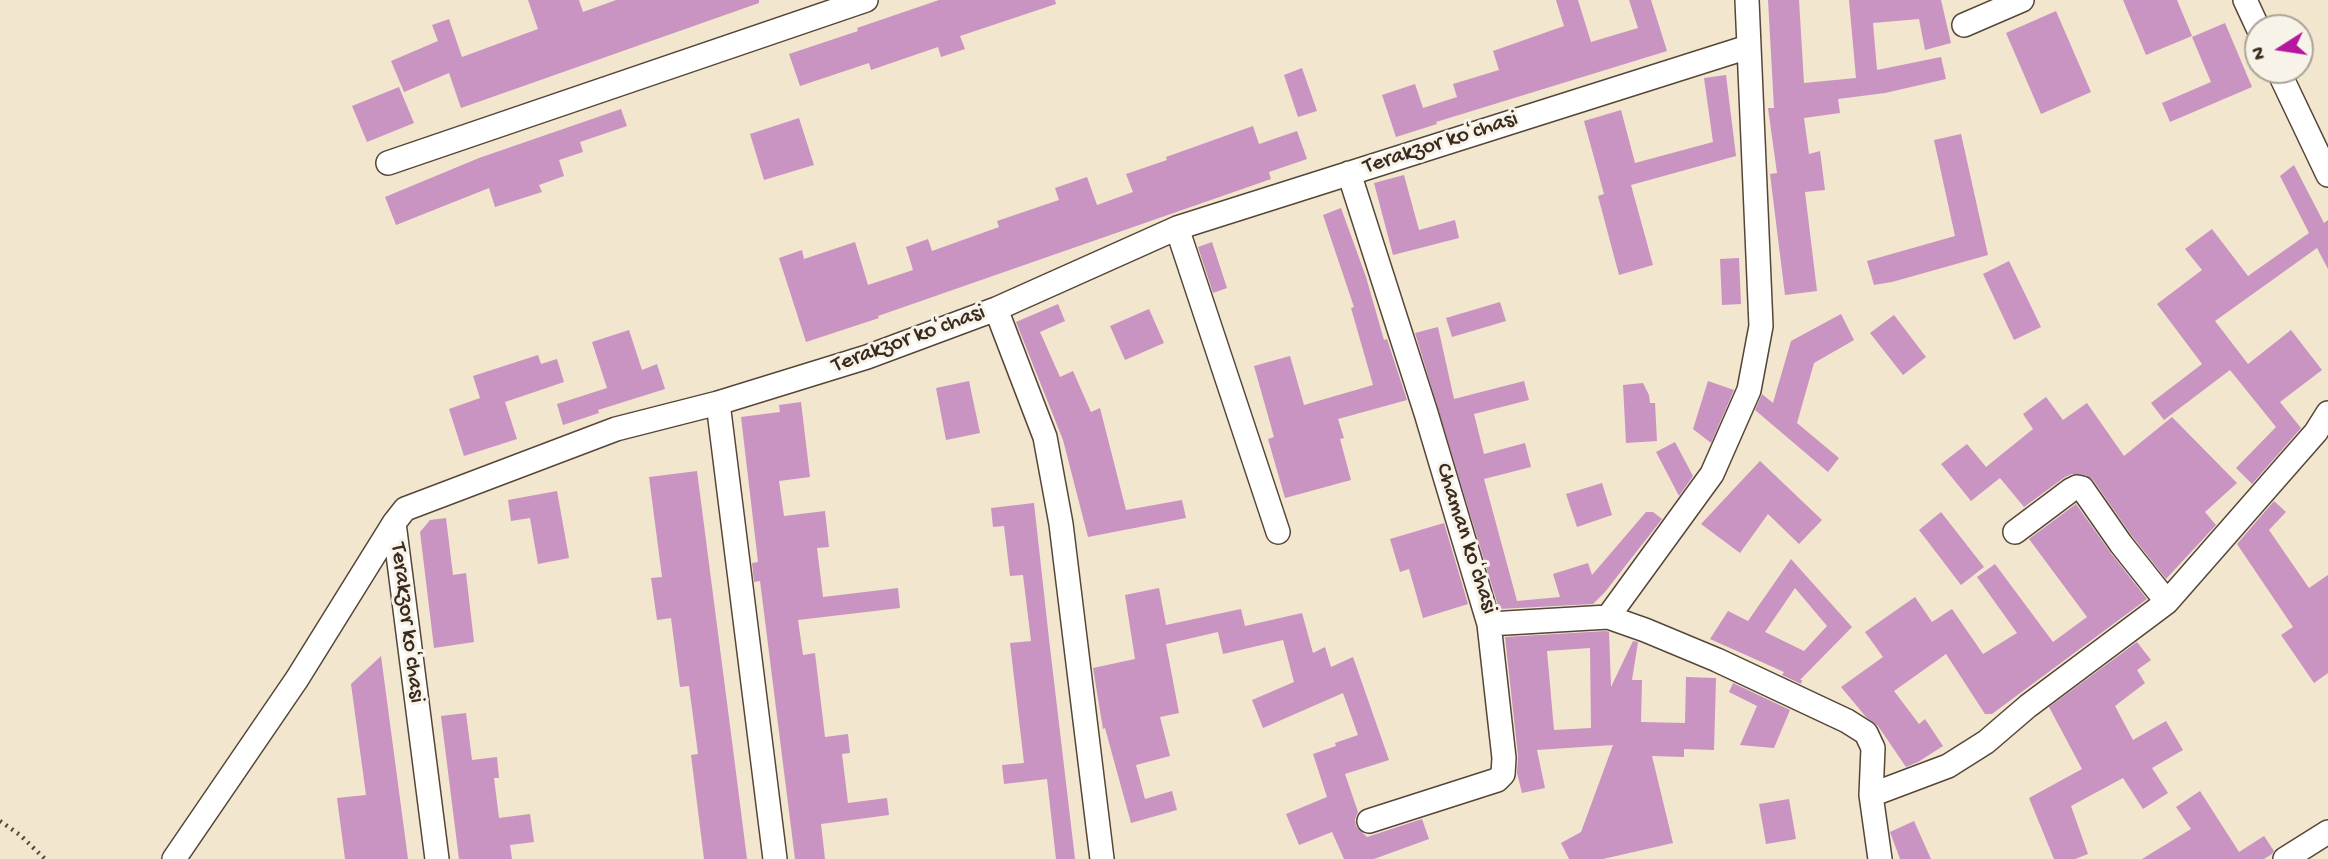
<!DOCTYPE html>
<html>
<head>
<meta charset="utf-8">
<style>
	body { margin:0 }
	#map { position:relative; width:2328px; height:859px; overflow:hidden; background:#f2e6ce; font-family:"Gochi Hand",sans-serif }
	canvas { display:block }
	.north { position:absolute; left:2244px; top:14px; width:70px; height:70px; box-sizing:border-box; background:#f7f3e8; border:2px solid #aca397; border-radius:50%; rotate:258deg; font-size:19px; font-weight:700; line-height:28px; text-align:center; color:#3b2a1e }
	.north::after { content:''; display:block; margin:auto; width:24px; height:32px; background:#b5179e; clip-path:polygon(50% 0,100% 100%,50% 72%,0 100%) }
</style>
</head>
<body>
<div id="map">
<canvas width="2328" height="859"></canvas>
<div class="north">N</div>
</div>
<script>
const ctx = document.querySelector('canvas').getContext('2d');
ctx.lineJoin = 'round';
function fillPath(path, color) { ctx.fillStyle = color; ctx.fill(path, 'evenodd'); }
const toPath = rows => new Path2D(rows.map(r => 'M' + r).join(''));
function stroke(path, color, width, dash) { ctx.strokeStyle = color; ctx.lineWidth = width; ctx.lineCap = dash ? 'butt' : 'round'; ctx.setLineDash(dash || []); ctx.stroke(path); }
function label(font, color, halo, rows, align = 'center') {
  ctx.font = font + ' "Gochi Hand",sans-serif'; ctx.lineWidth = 6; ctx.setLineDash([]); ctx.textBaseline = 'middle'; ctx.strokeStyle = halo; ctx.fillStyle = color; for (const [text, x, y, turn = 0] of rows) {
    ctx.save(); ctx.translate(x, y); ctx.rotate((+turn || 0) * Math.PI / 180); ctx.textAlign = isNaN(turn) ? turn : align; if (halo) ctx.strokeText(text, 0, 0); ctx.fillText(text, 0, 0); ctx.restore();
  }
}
fillPath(toPath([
	[528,0,579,0,583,12,616,0,759,0,759,3,461,108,449,73,404,92,391,61,438,41,432,25,449,19,462,57,538,29],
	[939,0,1055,0,1056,4,960,36,965,49,941,57,938,47,871,70,869,63,800,86,789,54,858,31,857,28],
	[1556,0,1578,0,1591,42,1638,28,1629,0,1651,0,1667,51,1436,122,1437,124,1396,137,1382,95,1415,84,1423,108,1457,97,1453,84,1499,70,1493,51,1564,26],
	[1768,0,1799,0,1804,83,1856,78,1849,0,1941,0,1951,43,1925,50,1919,19,1873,23,1877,70,1941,57,1946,79,1885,93,1838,99,1840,113,1804,118,1809,154,1820,151,1825,190,1805,192,1817,291,1785,295,1770,174,1777,173,1768,108,1774,108],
	[2123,0,2177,0,2192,36,2146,55],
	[2056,11,2091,92,2041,114,2006,33],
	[2225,23,2252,87,2170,122,2162,103,2211,82,2192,37],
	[1302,68,1317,111,1298,117,1284,75],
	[1726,75,1736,156,1631,185,1653,265,1619,275,1598,196,1604,194,1584,121,1621,110,1635,163,1713,142,1704,78],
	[399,87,414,123,367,142,352,106],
	[621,109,627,126,580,142,583,152,559,160,564,176,539,185,542,192,495,207,489,188,396,225,385,197,479,158],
	[799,118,814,165,764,180,750,134],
	[1253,126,1259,144,1297,131,1307,159,1269,172,1271,179,878,316,879,318,806,342,779,258,802,250,804,259,855,242,868,285,913,270,906,247,928,239,932,251,999,227,997,221,1059,200,1055,188,1087,177,1097,205,1133,192,1126,174,1167,160,1166,157],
	[1961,134,1988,255,1892,282,1874,285,1867,261,1955,236,1934,140],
	[2294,165,2324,223,2328,220,2328,269,2317,248,2215,321,2248,364,2291,330,2322,370,2280,402,2301,428,2252,484,2236,468,2276,427,2230,370,2164,420,2151,403,2202,364,2157,304,2202,270,2185,249,2212,229,2248,276,2309,233,2280,176],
	[1404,175,1419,230,1455,220,1459,238,1393,255,1374,183],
	[1341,208,1366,277,1384,340,1387,339,1407,400,1338,419,1344,438,1340,439,1351,480,1285,498,1268,439,1274,437,1254,366,1290,356,1304,405,1373,385,1351,308,1354,307,1323,215],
	[1212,242,1227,288,1213,293,1198,247],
	[1739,258,1741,304,1722,305,1720,259],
	[2009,261,2041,327,2014,340,1983,274],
	[1500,302,1506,321,1452,337,1446,318],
	[1058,304,1065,321,1040,332,1060,377,1073,371,1091,412,1100,408,1126,510,1182,500,1186,518,1088,537,1063,440,1016,322],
	[1149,309,1164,343,1125,360,1110,326],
	[1841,314,1854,340,1814,363,1797,423,1839,458,1828,472,1755,410,1762,394,1773,403,1791,341],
	[1894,315,1926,357,1903,375,1870,333],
	[1438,327,1454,399,1524,381,1529,400,1474,414,1484,454,1525,443,1531,467,1484,479,1517,601,1560,597,1553,574,1588,563,1592,575,1646,512,1653,512,1662,519,1605,592,1593,604,1499,609,1415,333],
	[629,330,642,370,657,364,665,389,598,410,599,413,563,425,557,404,607,388,592,342],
	[538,355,541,364,557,359,564,382,505,402,517,439,464,456,449,409,480,398,473,376],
	[969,381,980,433,946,440,936,388],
	[1708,381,1734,390,1711,443,1693,429],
	[1643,383,1649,395,1650,403,1655,403,1657,441,1626,443,1623,385],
	[2046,397,2063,420,2087,403,2124,456,2172,417,2237,483,2205,512,2216,525,2166,579,2132,536,2093,480,2086,475,2072,474,2065,477,2024,507,2000,478,1971,501,1941,464,1967,444,1986,467,2033,429,2023,414],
	[801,402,810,477,779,481,784,516,825,511,829,547,817,548,823,597,898,588,900,608,798,620,803,655,815,653,825,737,848,734,850,753,842,754,848,803,887,798,889,815,821,824,825,859,795,859,760,581,754,582,752,563,758,562,741,417,780,412,779,405],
	[1675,442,1693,476,1679,496,1656,452],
	[1760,461,1822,520,1799,544,1768,514,1740,553,1701,524],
	[697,471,733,749,747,859,704,859,691,755,698,754,689,686,680,687,671,618,657,620,651,578,662,577,649,477],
	[1602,483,1612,515,1577,527,1566,494],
	[557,491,569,558,538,564,530,518,511,521,508,500],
	[2274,501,2286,512,2269,530,2309,588,2328,575,2328,673,2314,683,2281,635,2293,627,2237,544],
	[1034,503,1049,639,1075,859,1056,859,1047,779,1004,784,1002,765,1024,763,1010,643,1031,641,1023,575,1010,576,1004,526,993,527,991,508],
	[2076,504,2110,552,2147,599,1992,714,1985,714,1946,654,1894,691,1919,724,1925,719,1943,746,1918,762,1906,767,1878,726,1866,717,1841,687,1883,657,1865,632,1915,597,1932,622,1952,609,1983,654,2017,633,1977,577,1995,564,2053,642,2087,617,2029,539],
	[1941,512,1984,567,1961,585,1919,530],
	[446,518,453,575,466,573,474,642,434,648,420,532,430,520],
	[1444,523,1468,604,1423,618,1409,569,1400,572,1390,539],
	[1791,559,1852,627,1800,680,1802,680,1801,684,1782,675,1784,672,1710,639,1728,611,1748,621],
	[1795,588,1827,626,1804,651,1765,632],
	[1159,588,1166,625,1241,609,1245,626,1302,613,1313,653,1325,647,1331,667,1353,657,1389,760,1345,774,1358,812,1355,819,1356,826,1367,837,1422,819,1429,839,1374,859,1344,859,1332,832,1299,845,1286,814,1327,797,1313,754,1336,746,1335,743,1358,735,1343,693,1263,728,1252,700,1294,682,1283,640,1223,654,1218,632,1166,644,1179,713,1160,717,1170,756,1136,765,1145,799,1172,791,1177,810,1131,823,1105,728,1103,729,1093,668,1135,659,1125,595],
	[1606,631,1609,632,1611,687,1633,641,1638,642,1632,680,1642,680,1641,722,1685,723,1686,677,1716,678,1714,750,1684,749,1684,757,1652,756,1673,843,1603,859,1569,859,1561,843,1581,832,1613,745,1537,750,1545,788,1522,793,1517,773,1518,756,1505,637],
	[1590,648,1591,728,1554,730,1547,651],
	[2137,642,2151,660,2137,670,2145,683,2115,706,2133,740,2166,721,2183,750,2152,768,2168,793,2143,809,2123,778,2071,806,2088,854,2075,859,2054,859,2029,798,2082,769,2049,707],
	[381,656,408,859,345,859,337,798,366,795,351,684],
	[1733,683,1790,710,1774,748,1740,745,1757,706,1729,692],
	[466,713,472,760,497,757,499,778,494,778,499,818,530,814,534,842,510,845,512,859,459,859,441,716],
	[2200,791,2239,852,2264,836,2274,851,2272,854,2264,859,2142,859,2191,829,2176,807],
	[1789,799,1796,839,1766,844,1759,804],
	[1914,821,1931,859,1900,859,1890,832]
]), '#c993c2');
const minor = toPath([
	[2245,0,2258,28],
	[1964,25,2022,0],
	[2278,70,2328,175],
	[388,163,866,0],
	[1349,173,1426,413,1489,624,1608,617,1645,630,1717,660,1847,721,1866,733,1873,748,1871,795,1880,859],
	[1177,228,1278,532],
	[996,309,1045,437,1061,524,1102,859],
	[718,403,775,859],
	[2015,532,2071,490,2077,487,2082,488,2121,544,2167,602],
	[1608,617,1712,474,1749,390,1761,326,1747,0],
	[1871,795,1948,766,1986,742,2028,706,2167,602,2316,432,2328,413],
	[1369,821,1497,780,1503,774,1504,758,1489,624],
	[174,859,297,679,394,523],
	[437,859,394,523,405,509,616,429,718,403,867,357,996,309,1177,228,1748,47],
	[2285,859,2328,832]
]);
stroke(minor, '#564638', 26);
stroke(toPath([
	[0,821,20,835,45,859]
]), '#564638', 4.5, [2, 5]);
stroke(minor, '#fff', 23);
label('23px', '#3b2a1e', '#f7f3e8', [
	["Terakzor koʻchasi",1441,144,-18],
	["Terakzor koʻchasi",909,340,-20],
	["Chaman koʻchasi",1465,539,72],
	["Terakzor koʻchasi",406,623,83]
]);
</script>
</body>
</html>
